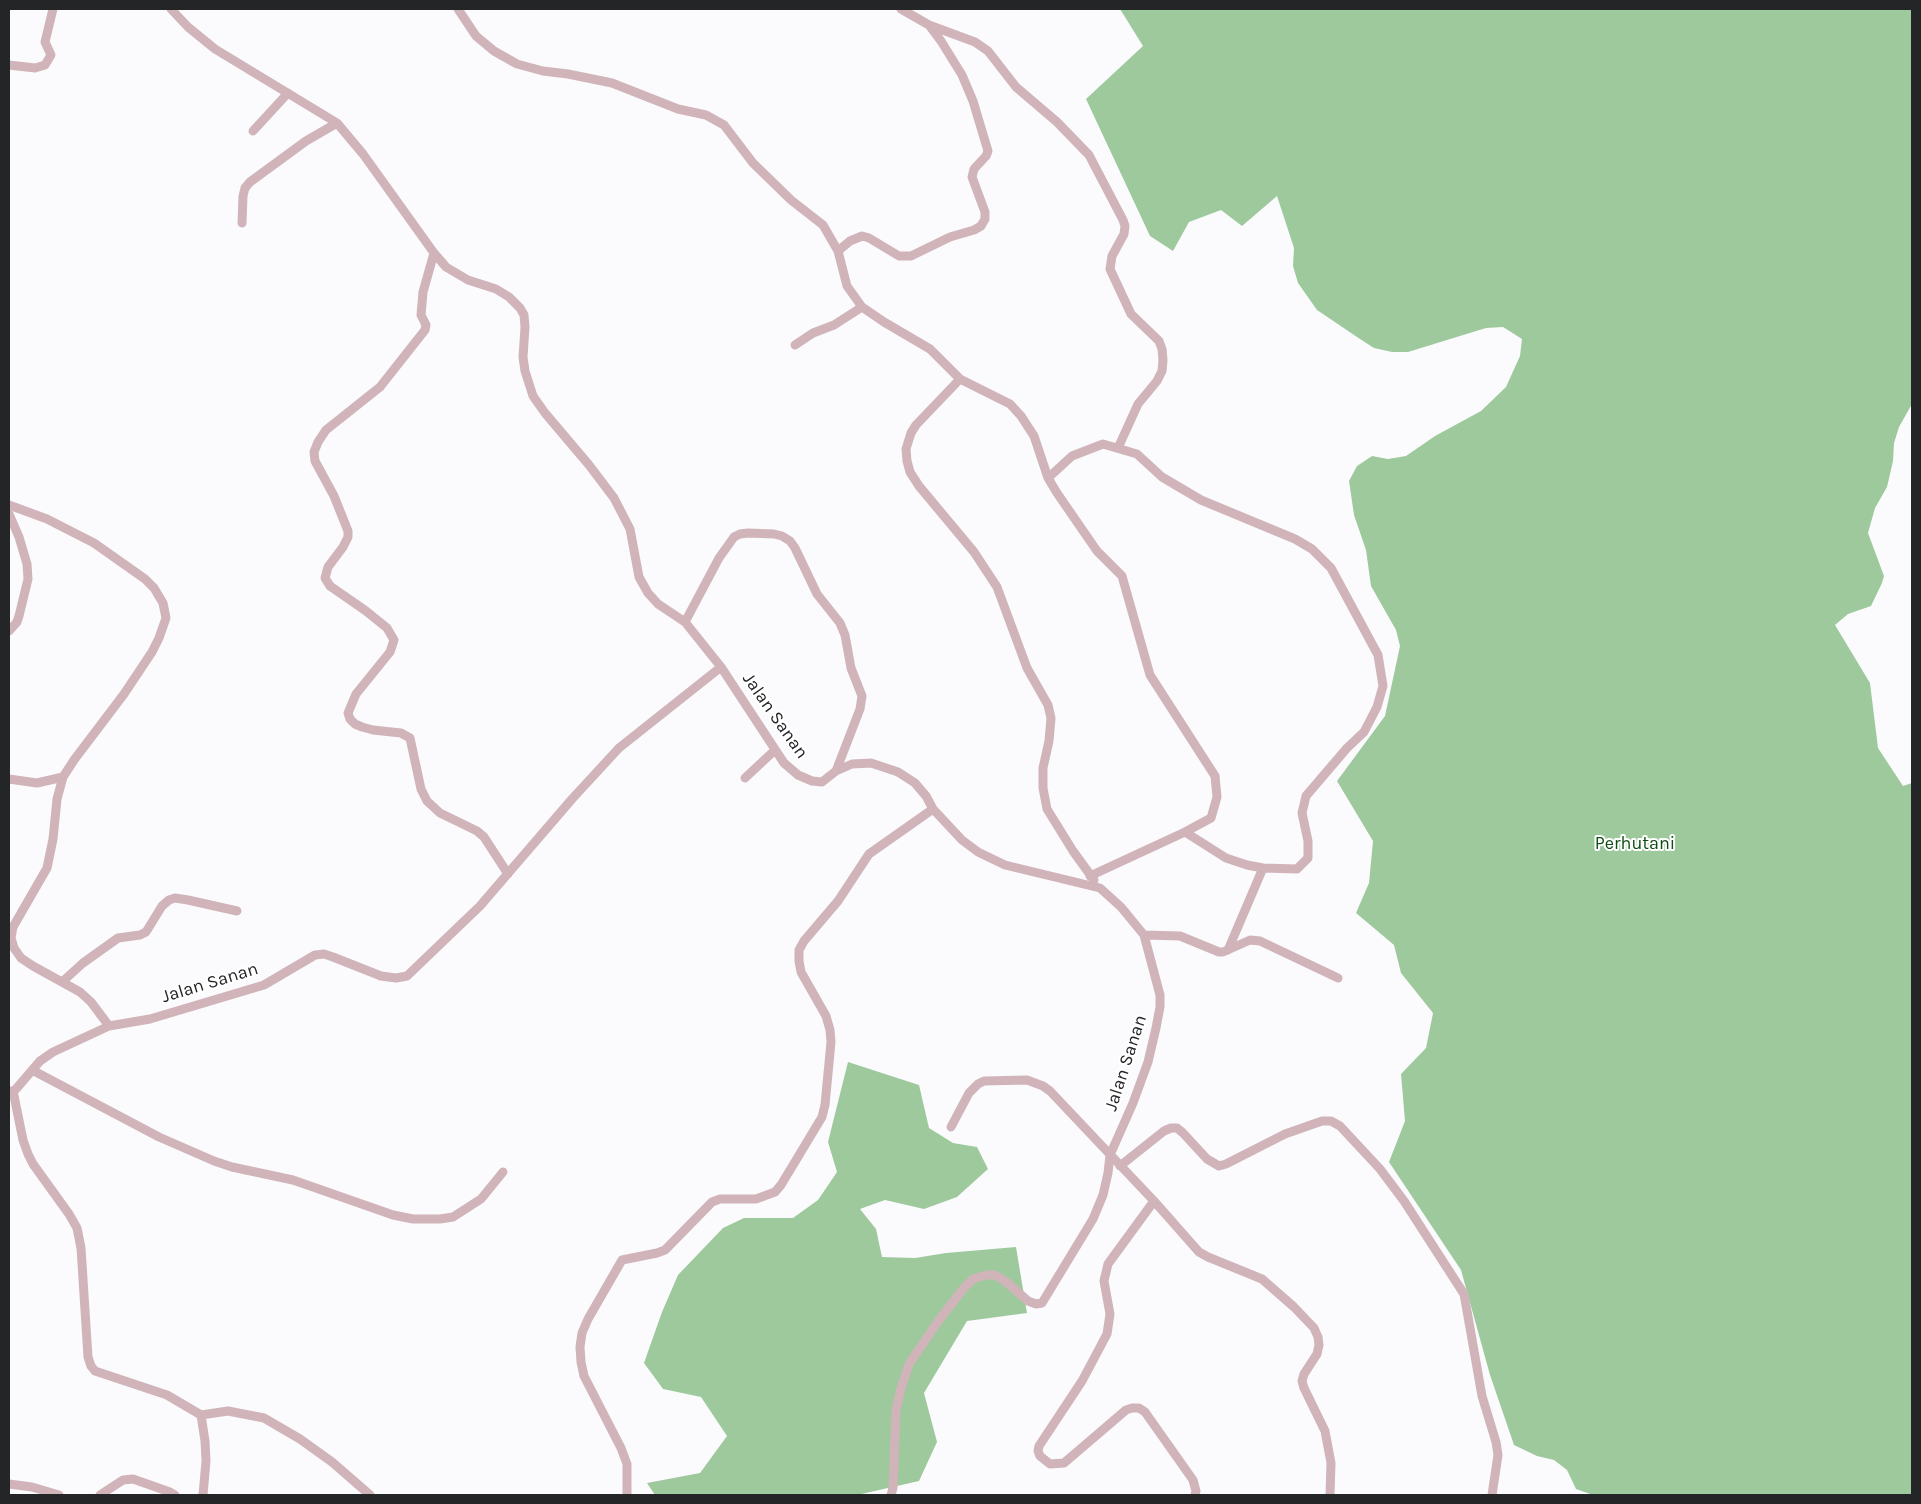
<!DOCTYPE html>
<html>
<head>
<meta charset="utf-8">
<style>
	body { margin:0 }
	#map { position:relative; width:1921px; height:1504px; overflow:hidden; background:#fbfbfe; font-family:Karla,sans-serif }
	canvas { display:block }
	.frame { position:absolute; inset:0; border:10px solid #242527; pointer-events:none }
</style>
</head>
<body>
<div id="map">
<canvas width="1921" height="1504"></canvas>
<div class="frame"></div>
</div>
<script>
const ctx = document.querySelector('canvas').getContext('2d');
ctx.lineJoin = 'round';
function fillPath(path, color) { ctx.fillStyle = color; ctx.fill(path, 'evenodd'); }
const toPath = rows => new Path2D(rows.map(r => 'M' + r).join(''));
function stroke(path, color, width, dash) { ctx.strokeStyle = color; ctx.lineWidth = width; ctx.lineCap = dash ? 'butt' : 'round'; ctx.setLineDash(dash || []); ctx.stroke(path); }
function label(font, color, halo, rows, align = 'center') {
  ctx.font = font + ' Karla,sans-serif'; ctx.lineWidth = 4; ctx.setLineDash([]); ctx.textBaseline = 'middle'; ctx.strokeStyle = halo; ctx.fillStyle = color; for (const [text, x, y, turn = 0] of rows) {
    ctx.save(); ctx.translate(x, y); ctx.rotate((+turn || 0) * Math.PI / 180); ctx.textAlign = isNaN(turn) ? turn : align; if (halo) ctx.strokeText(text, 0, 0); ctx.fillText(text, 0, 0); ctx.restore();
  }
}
fillPath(toPath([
	[1120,9,1912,9,1912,404,1899,427,1894,443,1893,461,1887,487,1875,508,1868,533,1884,576,1882,583,1871,606,1848,614,1835,625,1870,683,1878,748,1903,786,1912,783,1912,1495,1593,1495,1576,1489,1567,1470,1554,1460,1537,1456,1514,1445,1490,1375,1461,1270,1389,1162,1405,1121,1401,1074,1426,1048,1433,1013,1401,973,1394,945,1356,913,1369,883,1373,841,1337,781,1385,716,1400,646,1396,630,1371,586,1366,550,1354,515,1349,481,1357,466,1372,456,1388,459,1406,456,1435,436,1481,411,1506,387,1520,356,1522,339,1503,327,1486,328,1408,352,1392,352,1374,348,1360,339,1317,310,1298,283,1293,266,1294,248,1277,196,1242,226,1221,210,1189,222,1173,251,1150,236,1086,99,1143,46],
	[848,1062,919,1085,929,1128,953,1143,977,1147,988,1169,957,1197,924,1209,885,1200,860,1209,876,1229,882,1257,915,1258,946,1253,1016,1247,1027,1313,967,1321,924,1393,937,1442,919,1481,857,1495,655,1495,647,1483,700,1473,727,1436,701,1397,663,1389,644,1363,662,1312,678,1275,723,1228,744,1218,793,1218,818,1200,837,1172,828,1142]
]), '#9ec99d');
stroke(toPath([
	[171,9,188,27,215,49,337,123,363,154,434,253,446,267,468,280,496,289,509,297,520,308,524,315,525,327,523,357,525,371,533,396,545,413,589,465,614,498,630,529,639,577,648,593,658,604,685,622,721,667],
	[458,9,476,36,494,51,517,64,543,71,568,74,612,83,678,109,706,115,724,125,753,163,791,200,823,225,838,251,847,286,862,307,884,322,930,349,960,379,1010,404,1021,416,1034,436,1048,478,1057,493,1097,551,1122,576,1150,675,1215,776,1217,797,1211,818,1185,832,1090,876],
	[929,25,975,42,988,51,1016,87,1057,122,1089,155,1123,220,1125,226,1124,234,1112,256,1110,269,1131,314,1159,341,1162,349,1163,360,1162,371,1157,381,1138,404,1118,448],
	[9,65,35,68,45,65,51,55,45,42,53,9],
	[253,131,288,93],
	[242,223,243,196,245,188,250,182,306,141,337,123],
	[838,251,850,241,862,236,869,238,899,256,911,256,950,237,974,230,981,226,985,219,985,212,972,177,974,169,986,156,988,151,973,101,962,75,941,41,929,25,901,9],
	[434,253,423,292,421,315,426,325,425,330,380,387,326,430,318,442,314,452,315,461,334,496,348,531,348,537,343,547,328,567,325,578,330,586,366,611,387,628,394,640,390,652,356,694,348,713,350,719,355,724,362,727,373,730,401,733,410,738,421,789,427,801,440,813,477,831,484,837,508,874],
	[795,345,813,333,834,325,862,307],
	[960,379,916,425,911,433,906,449,907,461,910,472,919,486,974,552,997,587,1027,668,1048,705,1051,718,1049,741,1043,768,1043,788,1047,809,1073,851,1094,880],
	[1048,478,1072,456,1103,444,1137,454,1162,477,1201,500,1295,539,1312,549,1331,568,1378,655,1383,686,1377,707,1364,732,1347,748,1306,796,1302,813,1308,841,1308,858,1297,869,1263,868,1247,865,1226,858,1185,832],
	[9,505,47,519,94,543,145,579,154,588,163,603,166,618,159,638,152,652,124,694,74,760,63,777,57,799,53,839,47,868,13,927,11,938,14,948,21,958,33,966,80,992,91,1002,109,1026],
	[9,514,19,537,27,564,28,579,19,616,17,622,9,631],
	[685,622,719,558,734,537,740,534,748,533,774,534,782,536,790,541,795,548,817,594,840,623,845,635,851,668,862,696,860,709,836,771],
	[745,778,775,750],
	[9,779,37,783,63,777],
	[1144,935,1180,936,1219,952,1223,952,1250,940,1260,941,1338,978],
	[1228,950,1263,868],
	[62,982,83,963,118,938,140,935,146,932,162,906,169,900,175,898,188,900,237,911],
	[32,1070,159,1137,214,1161,232,1167,293,1180,393,1215,413,1219,440,1219,453,1217,481,1199,503,1172],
	[9,1091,13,1091,16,1089,40,1061,53,1052,109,1026,150,1019,264,985,315,955,324,954,333,957,381,976,396,978,407,976,480,906,572,799,619,748,721,667,784,763,798,775,812,781,822,782,836,771,852,764,871,763,898,772,915,783,926,796,933,809,962,840,978,852,1005,865,1100,888,1121,907,1144,935,1160,995,1160,1007,1156,1028,1148,1062,1133,1103,1110,1155,1108,1173,1103,1195,1093,1219,1042,1303,1036,1304,1028,1301,1005,1281,995,1275,986,1275,973,1279,964,1288,939,1320,909,1364,901,1388,896,1410,893,1488,891,1495],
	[13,1091,23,1140,28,1154,33,1164,69,1214,77,1228,81,1248,88,1357,91,1366,95,1371,167,1395,201,1415,228,1411,264,1418,300,1439,332,1462,370,1495],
	[951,1127,969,1093,978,1084,984,1081,1027,1080,1043,1086,1050,1091,1154,1201,1199,1252,1208,1257,1262,1279,1294,1307,1314,1328,1318,1337,1319,1345,1317,1354,1304,1374,1302,1381,1304,1388,1325,1431,1331,1463,1330,1495],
	[1120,1166,1164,1131,1171,1128,1177,1128,1183,1133,1207,1159,1219,1166,1226,1164,1285,1134,1322,1121,1331,1121,1340,1126,1380,1169,1404,1201,1464,1294,1482,1396,1496,1442,1498,1455,1492,1495],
	[1154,1201,1108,1264,1104,1281,1110,1314,1107,1334,1082,1381,1039,1446,1038,1451,1040,1456,1050,1464,1064,1463,1126,1410,1132,1408,1139,1408,1145,1412,1193,1480,1196,1491,1195,1495],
	[201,1415,205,1441,206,1461,203,1495],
	[9,1484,32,1487,59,1495],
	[100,1495,123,1480,133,1479,170,1492,175,1495],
	[627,1495,627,1464,621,1448,584,1376,581,1362,580,1347,582,1333,588,1319,622,1260,657,1253,665,1250,712,1202,720,1199,756,1199,775,1192,781,1185,822,1117,825,1105,831,1042,830,1030,826,1016,801,972,799,961,799,950,804,941,838,901,869,854,933,809]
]), '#d1b4ba', 9);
label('18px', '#242527', '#fff', [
	["Jalan Sanan",775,716,55],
	["Jalan Sanan",210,983,-17],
	["Jalan Sanan",1126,1063,-72]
]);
label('18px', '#0e4c13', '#fff', [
	["Perhutani",1635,844]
]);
</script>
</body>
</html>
